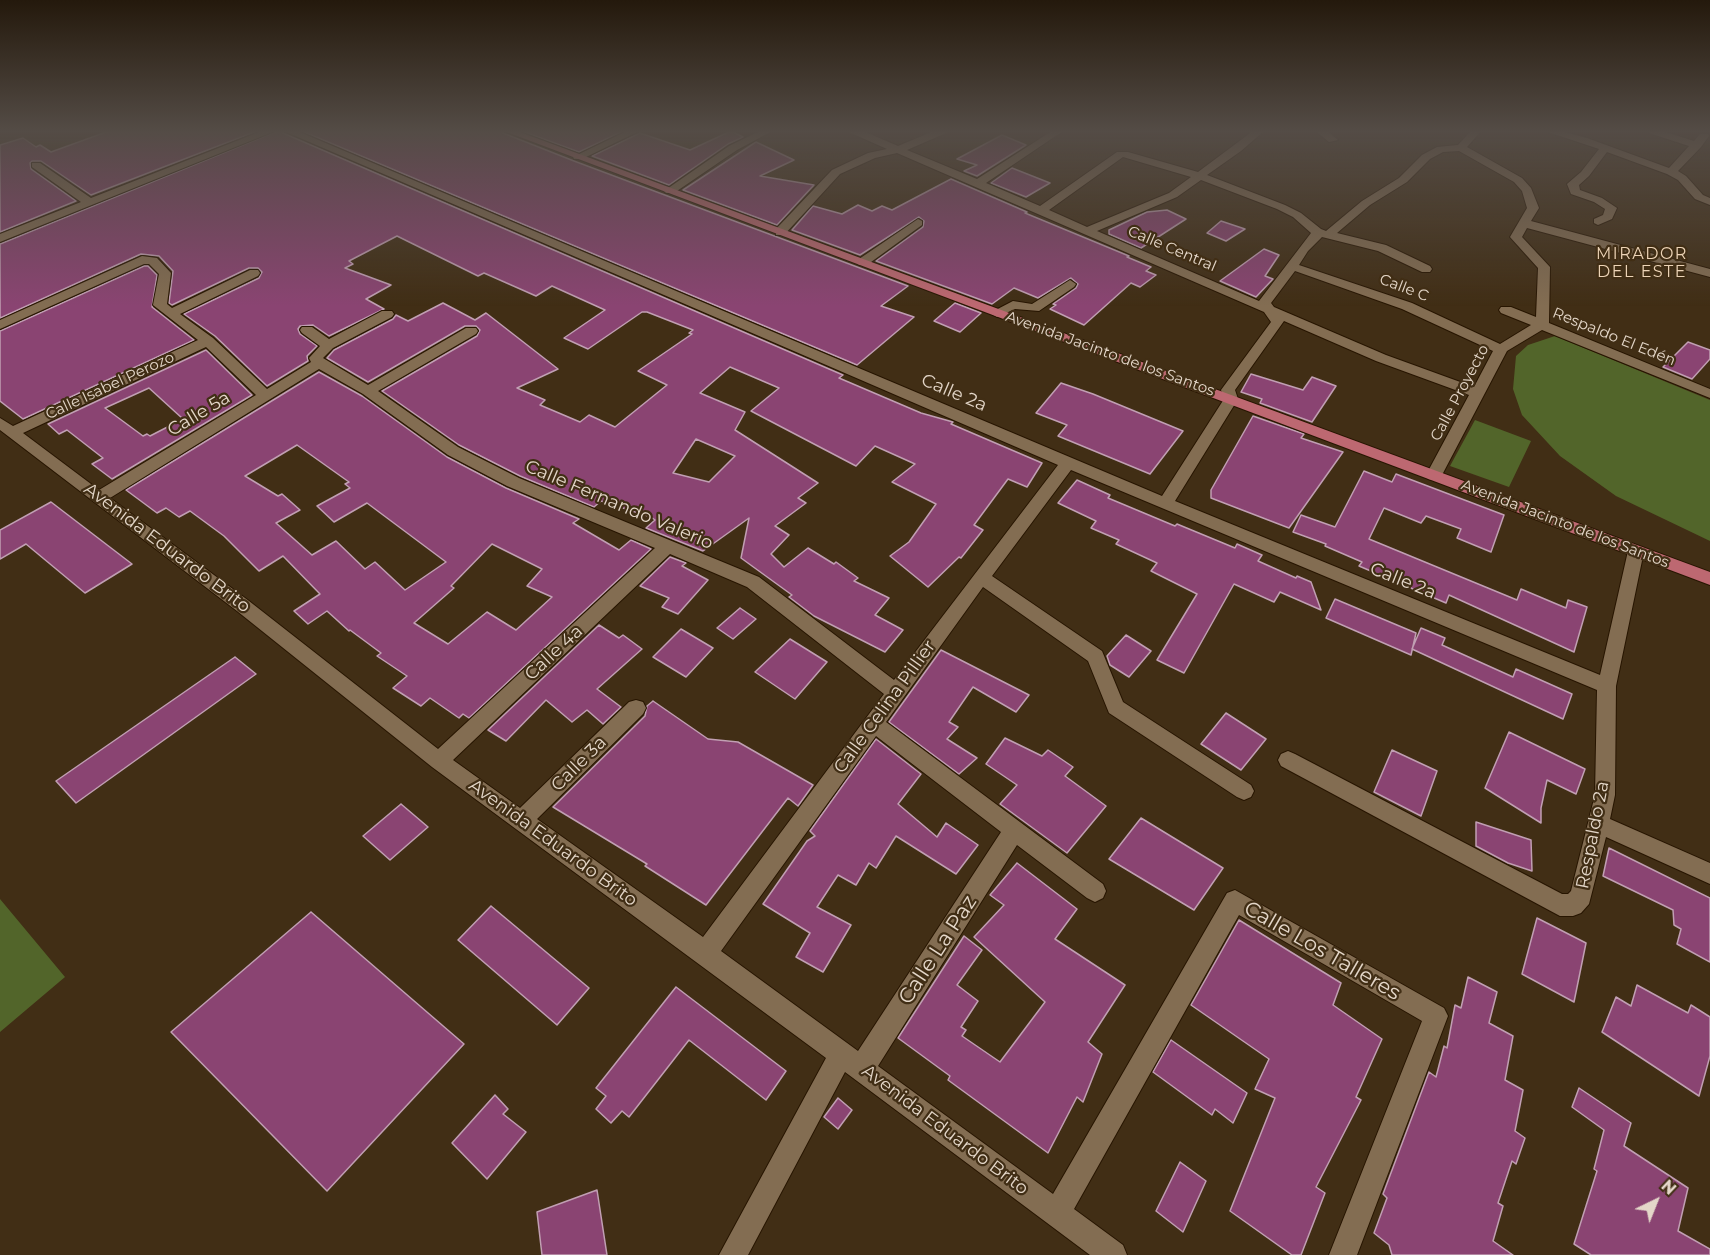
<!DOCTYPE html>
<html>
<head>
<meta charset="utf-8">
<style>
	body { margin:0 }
	#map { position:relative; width:1710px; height:1255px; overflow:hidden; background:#412e15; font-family:Montserrat,sans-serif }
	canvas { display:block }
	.north { position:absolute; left:1626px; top:1171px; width:60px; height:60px; -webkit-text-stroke:4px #412e15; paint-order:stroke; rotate:43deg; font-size:16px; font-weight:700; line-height:24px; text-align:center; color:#e4d7c9 }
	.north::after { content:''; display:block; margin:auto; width:21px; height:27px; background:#e4d7c9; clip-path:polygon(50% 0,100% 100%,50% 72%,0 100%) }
</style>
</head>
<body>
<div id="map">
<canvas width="1710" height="1255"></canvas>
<div class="north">N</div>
</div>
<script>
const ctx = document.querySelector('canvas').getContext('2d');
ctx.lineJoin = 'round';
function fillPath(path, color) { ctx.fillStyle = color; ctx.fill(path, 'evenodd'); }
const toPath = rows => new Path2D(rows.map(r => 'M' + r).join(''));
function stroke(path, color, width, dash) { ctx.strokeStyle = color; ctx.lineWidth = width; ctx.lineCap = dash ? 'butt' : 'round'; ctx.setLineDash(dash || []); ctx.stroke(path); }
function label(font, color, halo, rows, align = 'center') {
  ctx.font = font + ' Montserrat,sans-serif'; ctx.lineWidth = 4.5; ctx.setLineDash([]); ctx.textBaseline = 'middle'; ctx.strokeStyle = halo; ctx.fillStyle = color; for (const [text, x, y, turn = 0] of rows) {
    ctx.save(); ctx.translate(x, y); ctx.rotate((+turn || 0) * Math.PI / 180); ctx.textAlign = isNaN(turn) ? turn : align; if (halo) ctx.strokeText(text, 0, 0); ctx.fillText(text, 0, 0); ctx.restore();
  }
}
fillPath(toPath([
	[1555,336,1710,400,1710,541,1616,496,1560,456,1522,415,1513,389,1516,356,1528,345],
	[1475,420,1531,441,1509,487,1450,466],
	[0,899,65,977,0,1032]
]), '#52652a');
const building = toPath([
	[109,131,257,131,91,195,41,161,32,161,30,163,31,169,76,201,0,232,0,145,23,138,36,147,40,145,51,152,109,131],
	[277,131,282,131,283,133,843,375,839,378,921,413,953,422,951,424,1042,463,1027,487,1008,479,974,525,983,530,961,558,959,557,928,587,890,556,909,542,936,504,892,482,915,464,875,446,856,466,751,411,779,388,730,367,700,393,745,412,735,430,818,483,798,498,806,503,775,526,789,535,771,554,784,567,808,548,834,564,836,562,858,578,854,581,889,598,875,615,903,630,885,652,814,616,789,597,792,595,741,558,749,518,703,551,646,528,655,520,651,517,601,501,594,507,520,476,459,445,382,391,477,336,480,330,476,326,465,326,368,382,327,358,334,350,393,319,396,315,408,321,443,303,475,320,486,313,558,369,517,388,545,400,540,405,580,422,589,415,615,427,667,385,638,371,692,334,689,333,693,330,647,312,642,312,588,349,564,338,605,310,552,286,536,296,484,273,478,276,397,236,349,261,353,264,345,268,391,285,366,299,384,309,329,336,313,325,300,326,298,329,300,334,317,346,307,356,308,361,267,386,215,336,184,314,259,278,262,272,258,268,249,268,172,305,169,303,173,271,159,256,141,254,0,318,0,244,277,131],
	[696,439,735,456,709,482,673,473,696,439],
	[302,131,502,131,503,133,574,161,908,286,881,306,914,317,857,365,302,131],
	[522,131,623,131,579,152,522,131],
	[731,131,743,137,728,144,669,185,592,156,640,133,690,150,731,131],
	[1002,135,1026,145,977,176,964,171,977,165,957,159,1002,135],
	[756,142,794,160,760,176,814,185,777,225,683,190,756,142],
	[1012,168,1050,183,1026,197,991,183,1012,168],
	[951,179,1027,212,1025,213,1129,256,1127,257,1151,267,1146,271,1156,275,1140,287,1131,283,1084,325,1050,309,1056,305,1053,304,1076,288,1078,284,1071,278,1038,298,1014,288,992,304,876,261,923,227,924,221,919,217,860,255,792,230,813,206,842,214,858,205,872,211,882,206,892,210,951,179],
	[1167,210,1186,219,1141,248,1109,234,1109,230,1147,212,1167,210],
	[1221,221,1245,229,1226,241,1207,233,1221,221],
	[1264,249,1279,255,1265,276,1273,279,1256,297,1220,281,1264,249],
	[144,266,148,266,157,275,152,307,194,340,23,419,0,401,0,331,144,266],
	[955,303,981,313,960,332,934,321,955,303],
	[1688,342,1710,350,1710,359,1692,379,1663,367,1688,342],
	[206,350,252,395,112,479,92,464,103,458,67,430,59,434,48,424,206,350],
	[149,388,183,419,150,436,147,434,143,436,105,408,149,388],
	[319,372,362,396,447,457,506,488,579,519,573,523,619,550,631,540,651,549,469,718,463,714,459,718,430,698,421,706,393,688,407,676,377,656,381,653,350,630,349,631,327,611,308,624,294,611,320,594,283,556,259,571,224,536,190,511,179,517,166,508,157,513,126,490,319,372],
	[297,445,349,482,345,484,350,488,317,506,334,522,367,503,446,562,405,590,375,562,365,569,336,541,312,555,276,523,300,510,282,494,278,496,245,476,297,445],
	[492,544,542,569,527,586,552,597,516,630,487,612,448,644,414,623,454,588,451,586,492,544],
	[1251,374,1303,390,1312,377,1336,386,1312,422,1260,403,1262,399,1241,392,1251,374],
	[1061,383,1093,394,1183,431,1150,474,1058,436,1067,425,1036,413,1061,383],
	[1253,416,1304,434,1301,438,1343,452,1289,528,1211,498,1211,490,1253,416],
	[1364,471,1392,482,1396,474,1504,515,1491,552,1457,538,1461,529,1426,516,1421,523,1384,508,1369,539,1517,600,1521,589,1566,608,1568,600,1587,607,1574,652,1449,595,1446,603,1359,566,1362,562,1325,546,1326,544,1293,532,1301,515,1335,527,1364,471],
	[1077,480,1110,495,1108,498,1175,526,1177,524,1235,548,1237,544,1262,555,1258,561,1296,578,1297,576,1311,582,1321,610,1280,592,1274,602,1234,584,1184,673,1157,660,1197,594,1151,571,1157,563,1116,544,1119,540,1091,528,1096,521,1058,503,1077,480],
	[51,502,132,564,85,593,26,544,0,559,0,530,51,502],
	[670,557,686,563,682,566,708,580,678,614,662,607,669,598,640,586,670,557],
	[1335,599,1416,633,1411,655,1326,618,1335,599],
	[740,608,756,619,733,639,717,628,740,608],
	[599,625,619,638,623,635,642,649,597,689,621,707,603,724,587,710,572,722,546,700,506,741,488,730,599,625],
	[1421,628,1445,638,1442,645,1513,677,1516,669,1572,694,1563,719,1412,649,1421,628],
	[681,629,713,648,686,677,653,657,681,629],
	[1126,635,1151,651,1129,677,1110,665,1107,656,1126,635],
	[790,639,827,662,795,699,755,672,790,639],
	[941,650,1029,695,1016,712,973,687,949,722,958,727,947,739,977,758,959,774,889,722,941,650],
	[235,657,256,674,76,803,56,781,235,657],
	[653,701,708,739,738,742,813,785,798,806,788,798,706,905,645,866,647,864,553,807,645,716,647,706,653,701],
	[1226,713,1266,739,1241,770,1201,744,1226,713],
	[1509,732,1585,769,1576,794,1547,780,1541,808,1541,823,1485,788,1509,732],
	[1005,738,1042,756,1048,750,1073,767,1065,776,1106,806,1067,853,1000,804,1017,785,986,764,1005,738],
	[876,739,921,774,898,804,937,837,946,823,978,845,956,874,896,836,876,868,869,863,856,885,838,875,817,907,851,925,823,972,796,957,810,933,763,904,807,841,815,836,810,831,876,739],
	[1392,750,1437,771,1421,816,1374,792,1392,750],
	[401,804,428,827,390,860,363,836,401,804],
	[1141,818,1223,868,1194,910,1109,859,1141,818],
	[1476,822,1531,840,1532,871,1508,863,1476,846,1476,822],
	[1609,848,1710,898,1710,962,1677,944,1681,929,1674,925,1673,910,1603,876,1609,848],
	[1017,863,1077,909,1055,939,1125,985,1088,1042,1102,1054,1083,1102,1077,1097,1048,1153,948,1080,950,1076,898,1038,964,936,982,950,957,985,978,1001,961,1027,966,1030,962,1036,1000,1062,1045,1002,974,937,1004,905,990,895,1017,863],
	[491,906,589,988,557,1025,458,940,491,906],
	[311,912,464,1044,327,1191,171,1032,311,912],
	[1537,918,1586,943,1574,1002,1522,974,1537,918],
	[1239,920,1341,983,1333,1005,1382,1039,1356,1097,1361,1100,1316,1187,1325,1193,1301,1255,1292,1255,1230,1211,1275,1098,1255,1089,1269,1059,1191,1005,1239,920],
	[1468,977,1497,992,1489,1023,1513,1036,1505,1080,1523,1090,1515,1131,1525,1138,1516,1164,1512,1161,1498,1203,1503,1206,1493,1241,1513,1255,1392,1255,1389,1245,1374,1233,1387,1198,1383,1194,1429,1072,1436,1077,1444,1046,1447,1048,1455,1005,1461,1008,1468,977],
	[1637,985,1688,1013,1691,1005,1710,1017,1710,1056,1699,1096,1602,1032,1616,997,1631,1006,1637,985],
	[676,987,786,1071,766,1100,689,1040,629,1117,622,1111,611,1123,596,1109,606,1096,596,1088,676,987],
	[1171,1040,1247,1093,1233,1123,1215,1109,1212,1115,1153,1072,1171,1040],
	[1579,1088,1631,1123,1624,1146,1688,1188,1678,1231,1710,1249,1710,1255,1591,1255,1574,1244,1597,1171,1594,1169,1604,1130,1572,1107,1579,1088],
	[495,1095,508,1109,503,1114,526,1132,487,1179,452,1143,495,1095],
	[838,1098,852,1110,838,1129,824,1117,838,1098],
	[1180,1162,1206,1181,1183,1232,1156,1211,1180,1162],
	[597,1190,607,1255,542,1255,537,1212,597,1190]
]);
fillPath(building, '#8a4472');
stroke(building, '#c19fb3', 1.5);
const minor = toPath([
	[262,131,275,131,0,242,0,234,81,202,32,167,32,163,40,163,91,198,262,131],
	[284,131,297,131,1162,496,1224,399,1221,390,1271,322,1264,312,897,153,875,158,840,174,784,235,776,235,776,229,832,170,868,153,887,149,851,133,850,131,863,131,898,146,934,131,947,131,946,133,907,150,977,179,1052,131,1063,131,986,183,1040,206,1117,152,1128,152,1198,172,1253,131,1264,131,1241,151,1207,175,1285,205,1301,213,1321,229,1326,231,1362,201,1399,178,1422,155,1437,147,1458,145,1471,131,1481,131,1467,147,1522,178,1531,188,1539,208,1531,221,1710,269,1710,277,1527,228,1522,237,1550,267,1549,323,1710,389,1710,398,1542,330,1507,351,1442,475,1440,479,1434,480,1428,479,1426,475,1469,395,1376,361,1284,321,1235,390,1238,399,1175,501,1600,675,1628,551,1630,547,1642,547,1644,551,1616,686,1615,795,1610,819,1710,863,1710,884,1606,837,1589,904,1581,913,1573,916,1560,916,1281,766,1278,760,1281,754,1288,751,1295,754,1562,894,1568,894,1571,891,1595,795,1597,690,1071,470,992,576,1102,651,1123,702,1251,785,1254,791,1251,797,1244,800,1237,797,1109,713,1088,661,983,587,886,722,1103,884,1106,891,1103,898,1095,902,1087,898,1017,845,878,1066,1053,1194,1227,893,1235,890,1444,1008,1448,1016,1357,1255,1329,1255,1422,1021,1239,915,1074,1209,1123,1245,1127,1255,1090,1255,845,1072,748,1255,719,1255,826,1058,432,767,237,611,0,430,0,418,13,426,198,340,153,305,159,274,149,264,144,264,0,329,0,320,142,256,157,258,171,273,167,304,172,308,250,270,258,270,260,273,258,276,180,314,213,338,267,389,311,362,309,358,320,346,302,333,300,330,302,327,312,327,329,339,382,311,392,311,394,314,392,317,333,348,323,358,368,385,466,328,476,328,478,331,476,334,378,391,458,447,519,478,759,577,894,680,1058,465,284,131],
	[1459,151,1514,182,1522,191,1527,208,1510,237,1538,268,1536,317,1511,307,1501,307,1499,310,1501,313,1531,325,1500,344,1412,303,1299,265,1308,251,1322,237,1378,251,1422,272,1430,272,1432,269,1430,266,1386,245,1337,233,1370,205,1407,182,1430,159,1443,152,1459,151],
	[1123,157,1191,177,1169,193,1087,227,1049,210,1123,157],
	[1201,180,1277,209,1293,217,1311,233,1259,301,1097,231,1177,197,1201,180],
	[1295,271,1402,309,1493,351,1474,387,1386,355,1274,307,1271,303,1295,271],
	[206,347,256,395,99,490,23,433,206,347],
	[319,369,363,394,448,455,507,486,655,548,438,749,249,601,110,498,319,369],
	[670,554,747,587,884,694,703,937,537,819,643,714,646,708,643,702,636,700,629,702,520,808,453,760,670,554],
	[876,736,1001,832,858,1051,721,951,876,736],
	[627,131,639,131,582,159,574,159,573,157,627,131],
	[760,131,772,131,737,150,674,193,666,193,664,191,729,146,760,131],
	[1316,131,1327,131,1338,140,1329,142,1316,131],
	[1545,131,1560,131,1587,138,1669,168,1689,146,1649,133,1648,131,1662,131,1694,141,1700,134,1708,134,1709,136,1701,147,1678,171,1686,176,1703,195,1710,198,1710,205,1695,199,1678,180,1667,174,1607,152,1589,176,1579,185,1580,190,1602,198,1617,208,1612,219,1598,225,1594,223,1594,219,1603,215,1605,209,1594,202,1571,194,1567,184,1581,172,1599,149,1545,131],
	[918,219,922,221,922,225,867,265,859,265,857,262,859,259,918,219],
	[1070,280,1076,284,1074,287,1039,311,1015,309,997,317,990,313,1013,301,1032,304,1070,280]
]);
const major = toPath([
	[504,131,517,131,1710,572,1710,585,504,131]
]);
stroke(minor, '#271500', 2);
stroke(major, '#271500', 2);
fillPath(minor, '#836d52');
fillPath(major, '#bd6871');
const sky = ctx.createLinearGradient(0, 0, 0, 306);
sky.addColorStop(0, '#24190c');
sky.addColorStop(0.43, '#544c46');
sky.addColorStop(1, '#544c4600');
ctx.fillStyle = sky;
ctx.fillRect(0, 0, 1710, 306);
label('15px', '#e4d7c9', '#412e15', [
	["Calle Central",1172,249,23],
	["Calle C",1404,288,21],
	["Respaldo El Edén",1614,337,22],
	["Avenida Jacinto de los Santos",1110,354,20],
	["Calle Isabel Perozo",110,386,-25],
	["Calle Proyecto",1460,393,-62],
	["Avenida Jacinto de los Santos",1565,524,21]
]);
ctx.letterSpacing = '1.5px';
label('16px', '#edd4b7', '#412e15', [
	["MIRADOR",1642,254],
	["DEL ESTE",1642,272]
]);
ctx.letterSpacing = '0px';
label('18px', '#e4d7c9', '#412e15', [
	["Calle 2a",954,393,23],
	["Calle 5a",199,414,-31],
	["Calle Fernando Valerio",619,505,23],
	["Avenida Eduardo Brito",167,548,37],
	["Calle 2a",1403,581,22],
	["Calle 4a",554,653,-43],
	["Calle Celina Pillier",885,707,-54],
	["Calle 3a",579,764,-45],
	["Respaldo 2a",1593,835,-79],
	["Avenida Eduardo Brito",553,843,36],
	["Avenida Eduardo Brito",945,1130,37]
]);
label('21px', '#e4d7c9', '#412e15', [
	["Calle La Paz",938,950,-57],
	["Calle Los Talleres",1322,951,30]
]);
</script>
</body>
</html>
